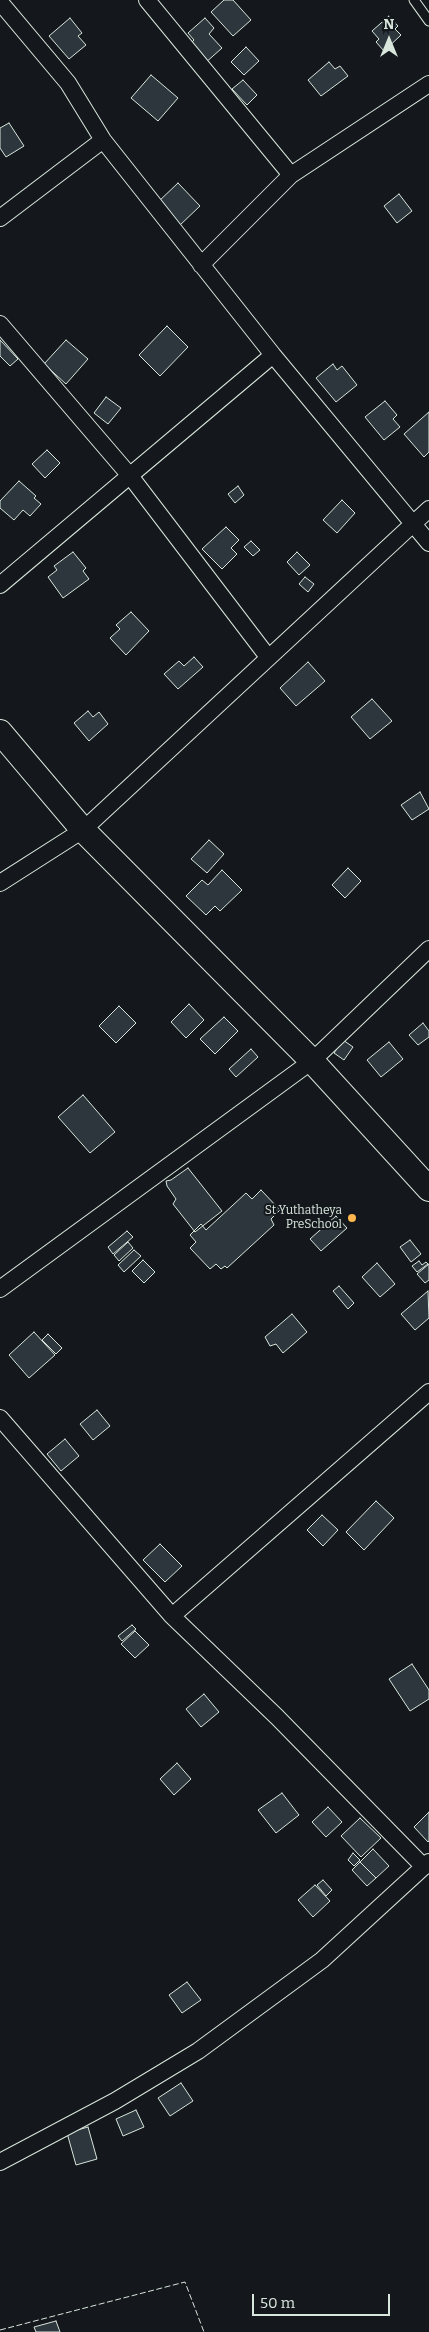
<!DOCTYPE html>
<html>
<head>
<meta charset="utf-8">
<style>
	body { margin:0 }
	#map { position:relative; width:429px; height:2332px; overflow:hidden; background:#14181c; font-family:Bitter,serif }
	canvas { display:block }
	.north { position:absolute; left:364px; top:15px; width:50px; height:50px; -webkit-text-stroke:4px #14181c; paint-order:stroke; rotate:0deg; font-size:14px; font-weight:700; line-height:20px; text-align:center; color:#d8e6dc }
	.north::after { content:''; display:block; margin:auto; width:18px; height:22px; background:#d8e6dc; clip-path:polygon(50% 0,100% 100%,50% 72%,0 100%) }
	.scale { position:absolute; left:252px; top:2294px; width:138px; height:22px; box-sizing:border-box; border:2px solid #d8e6dc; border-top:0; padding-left:6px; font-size:15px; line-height:18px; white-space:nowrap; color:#d8e6dc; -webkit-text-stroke:4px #14181c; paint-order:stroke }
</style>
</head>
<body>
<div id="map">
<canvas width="429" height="2332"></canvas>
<div class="north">N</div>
<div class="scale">50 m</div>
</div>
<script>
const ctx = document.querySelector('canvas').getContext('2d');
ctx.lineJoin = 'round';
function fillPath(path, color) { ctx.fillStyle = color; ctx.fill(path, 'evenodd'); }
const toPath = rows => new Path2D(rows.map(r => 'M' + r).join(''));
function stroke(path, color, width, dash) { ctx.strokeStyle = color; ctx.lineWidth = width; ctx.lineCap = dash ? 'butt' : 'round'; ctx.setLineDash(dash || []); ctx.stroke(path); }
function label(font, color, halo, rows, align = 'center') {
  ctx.font = font + ' Bitter,serif'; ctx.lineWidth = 4; ctx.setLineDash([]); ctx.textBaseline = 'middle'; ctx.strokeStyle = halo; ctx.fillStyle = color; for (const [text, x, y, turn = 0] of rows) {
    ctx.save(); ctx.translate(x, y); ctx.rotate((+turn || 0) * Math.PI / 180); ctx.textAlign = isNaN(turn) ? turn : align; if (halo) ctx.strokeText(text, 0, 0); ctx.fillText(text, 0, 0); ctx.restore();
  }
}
const building = toPath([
	[224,0,233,0,251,20,233,36,211,12,224,0],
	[389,16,398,26,395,29,401,35,384,51,376,42,379,39,372,31,389,16],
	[70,18,82,33,78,36,86,45,69,59,49,36,70,18],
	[205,18,214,28,209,34,222,48,204,64,188,46,194,40,188,33,205,18],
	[246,47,259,61,244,75,231,62,246,47],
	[329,62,335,69,340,66,348,76,321,96,308,80,329,62],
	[151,75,178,98,158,121,131,98,151,75],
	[243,80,257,95,247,105,232,89,243,80],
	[9,123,24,146,6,157,0,148,0,128,9,123],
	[178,183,200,206,179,226,157,203,178,183],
	[399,194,412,211,397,223,384,206,399,194],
	[167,326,188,347,160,376,139,355,167,326],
	[0,340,18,359,10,366,0,356,0,340],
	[66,340,88,359,66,384,44,364,66,340],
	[333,364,337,370,342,366,357,385,336,402,316,378,333,364],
	[106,397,121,408,108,424,94,413,106,397],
	[385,401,397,415,393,419,400,427,384,440,365,417,385,401],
	[429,412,429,452,424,457,404,434,429,412],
	[47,450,60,463,45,478,32,464,47,450],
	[19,481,36,496,34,498,41,504,30,516,23,510,14,520,0,508,0,501,19,481],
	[238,486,244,495,235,503,228,494,238,486],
	[342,500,355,513,337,533,323,520,342,500],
	[226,527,239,540,231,548,237,554,222,569,202,549,226,527],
	[251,541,260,550,253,556,244,547,251,541],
	[73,552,86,568,83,571,89,579,63,598,48,577,57,570,54,566,73,552],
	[297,552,310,565,299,575,287,562,297,552],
	[305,577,314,584,308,592,299,584,305,577],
	[131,612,149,631,126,655,110,638,120,629,116,625,131,612],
	[194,657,203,667,178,689,164,674,179,661,184,666,194,657],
	[308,662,325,681,296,706,280,688,308,662],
	[372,699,392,721,370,739,351,717,372,699],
	[88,711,93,717,99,712,108,724,89,741,74,723,88,711],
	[420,792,429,809,412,820,401,805,420,792],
	[209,840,224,854,207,873,191,859,209,840],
	[348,868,361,881,345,898,332,885,348,868],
	[222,870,242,890,220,911,215,906,206,915,186,896,202,880,208,885,222,870],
	[189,1004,204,1020,186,1038,171,1022,189,1004],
	[119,1006,136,1023,116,1043,99,1026,119,1006],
	[224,1017,238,1031,215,1054,200,1039,224,1017],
	[423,1023,429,1031,429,1037,418,1045,409,1035,423,1023],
	[343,1040,353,1047,344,1060,334,1053,343,1040],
	[389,1042,403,1059,381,1077,367,1060,389,1042],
	[251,1049,258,1057,236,1077,229,1069,251,1049],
	[83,1095,115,1132,90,1153,58,1117,83,1095],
	[188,1168,222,1211,195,1232,173,1204,176,1199,167,1186,166,1181,171,1180,188,1168],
	[261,1190,280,1210,271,1219,274,1225,227,1268,225,1266,221,1269,216,1264,210,1269,190,1248,196,1242,190,1235,201,1224,206,1230,246,1193,252,1199,261,1190],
	[336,1216,347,1228,321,1251,310,1239,336,1216],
	[127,1231,133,1237,113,1254,108,1247,127,1231],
	[410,1240,421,1254,411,1262,400,1247,410,1240],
	[128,1242,133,1248,119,1261,114,1255,128,1242],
	[134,1250,141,1256,124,1272,118,1265,134,1250],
	[143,1260,155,1272,144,1283,132,1271,143,1260],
	[419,1261,422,1265,426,1262,428,1264,417,1272,412,1266,419,1261],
	[377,1263,395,1284,380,1297,362,1277,377,1263],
	[429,1264,429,1280,425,1283,417,1274,429,1264],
	[339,1286,354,1303,348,1309,333,1291,339,1286],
	[428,1291,429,1318,415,1330,401,1314,428,1291],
	[292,1314,307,1332,283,1353,276,1344,270,1346,265,1337,292,1314],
	[34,1332,55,1355,29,1378,9,1355,34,1332],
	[48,1334,62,1348,56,1354,42,1340,48,1334],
	[97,1410,110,1426,93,1440,80,1424,97,1410],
	[65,1439,79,1456,61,1471,47,1454,65,1439],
	[376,1501,394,1518,364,1550,346,1532,376,1501],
	[322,1515,338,1530,323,1546,307,1530,322,1515],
	[160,1544,182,1566,165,1582,143,1560,160,1544],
	[132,1625,136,1629,122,1641,118,1636,132,1625],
	[135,1631,149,1645,135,1658,121,1644,135,1631],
	[412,1664,429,1690,429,1699,410,1711,389,1679,412,1664],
	[204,1694,219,1712,201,1727,186,1709,204,1694],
	[177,1763,191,1779,174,1795,160,1779,177,1763],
	[282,1793,299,1815,276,1833,258,1810,282,1793],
	[328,1807,342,1822,326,1837,312,1822,328,1807],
	[429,1812,429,1841,428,1842,414,1827,429,1812],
	[360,1818,381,1838,361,1857,341,1836,360,1818],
	[373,1849,389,1866,376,1878,360,1862,373,1849],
	[353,1853,360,1860,354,1866,348,1860,353,1853],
	[360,1862,376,1878,367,1886,352,1870,360,1862],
	[323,1880,332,1890,326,1896,317,1885,323,1880],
	[315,1885,330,1901,313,1917,298,1900,315,1885],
	[187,1982,201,2000,182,2013,169,1995,187,1982],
	[181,2083,193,2101,170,2116,158,2098,181,2083],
	[136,2110,144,2127,123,2136,116,2119,136,2110],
	[88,2127,97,2159,76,2165,67,2133,88,2127],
	[56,2321,60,2332,36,2332,34,2327,56,2321]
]);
fillPath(building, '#2c363c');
stroke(building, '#d8e6dc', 1);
const lane = toPath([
	[414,0,429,21]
]);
const street = toPath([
	[147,0,291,175],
	[0,2,68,83,103,140,273,355,429,543],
	[0,218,103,140],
	[201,265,291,175,429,84],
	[0,324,131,477,268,657],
	[0,585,273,355],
	[0,883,83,830,429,509],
	[0,1289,312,1061,429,949],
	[0,1418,172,1616,277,1717,424,1867],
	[172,1616,429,1392],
	[0,2162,115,2101,198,2051,322,1960,429,1862]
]);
const secondary = toPath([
	[0,732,83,830,312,1061,429,1189]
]);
stroke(lane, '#d8e6dc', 11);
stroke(street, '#d8e6dc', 18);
stroke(secondary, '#d8e6dc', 26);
stroke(lane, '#14181c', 9);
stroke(street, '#14181c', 16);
stroke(secondary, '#14181c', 24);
stroke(toPath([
	[0,2330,185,2282,204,2332]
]), '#d8e6dc', 1, [6, 2.5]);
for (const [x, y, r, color] of [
	[352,1218,5,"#ffb74d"]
]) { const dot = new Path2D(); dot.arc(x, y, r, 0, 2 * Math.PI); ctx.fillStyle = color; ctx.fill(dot); stroke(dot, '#14181c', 2); }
label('12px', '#d8e6dc', '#14181c', [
	["St Yuthatheya",342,1211],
	["PreSchool",342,1225]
], 'right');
</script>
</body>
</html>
